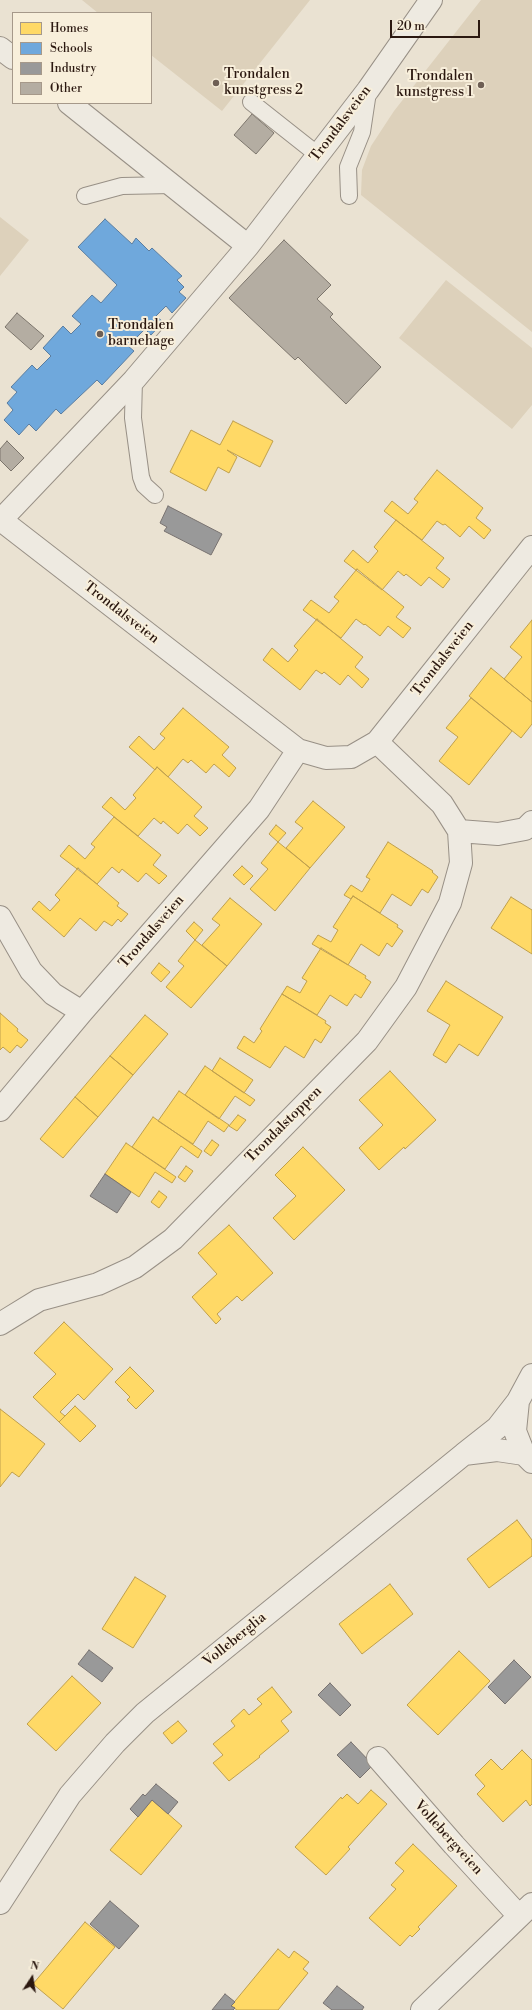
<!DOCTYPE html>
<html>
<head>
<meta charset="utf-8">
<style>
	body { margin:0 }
	#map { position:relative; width:532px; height:2010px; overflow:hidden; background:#eae2d2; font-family:"Libre Bodoni",serif }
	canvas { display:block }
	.legend { position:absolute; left:12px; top:12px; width:140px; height:92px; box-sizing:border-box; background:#f8efdb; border:1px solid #a6998a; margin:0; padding:5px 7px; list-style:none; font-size:12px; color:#2b1810 }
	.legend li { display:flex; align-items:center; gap:8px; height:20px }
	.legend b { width:20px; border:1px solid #a6998a }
	.north { position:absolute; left:12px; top:1958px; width:40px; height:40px; -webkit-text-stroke:3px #f8efdb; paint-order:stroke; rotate:12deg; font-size:11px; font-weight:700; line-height:16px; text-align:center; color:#2b1810 }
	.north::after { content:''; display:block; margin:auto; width:14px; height:18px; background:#2b1810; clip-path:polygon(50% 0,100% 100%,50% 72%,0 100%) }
	.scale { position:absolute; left:390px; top:20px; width:90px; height:18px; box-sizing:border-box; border:2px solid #2b1810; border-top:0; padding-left:5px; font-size:12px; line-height:14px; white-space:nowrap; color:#2b1810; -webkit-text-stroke:3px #f8efdb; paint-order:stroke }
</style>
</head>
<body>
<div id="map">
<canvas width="532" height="2010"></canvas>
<ul class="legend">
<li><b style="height:11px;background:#ffd966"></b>Homes</li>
<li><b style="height:11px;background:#6fa8dc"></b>Schools</li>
<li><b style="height:11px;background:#999"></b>Industry</li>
<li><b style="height:11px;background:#b4ada2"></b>Other</li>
</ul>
<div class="north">N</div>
<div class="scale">20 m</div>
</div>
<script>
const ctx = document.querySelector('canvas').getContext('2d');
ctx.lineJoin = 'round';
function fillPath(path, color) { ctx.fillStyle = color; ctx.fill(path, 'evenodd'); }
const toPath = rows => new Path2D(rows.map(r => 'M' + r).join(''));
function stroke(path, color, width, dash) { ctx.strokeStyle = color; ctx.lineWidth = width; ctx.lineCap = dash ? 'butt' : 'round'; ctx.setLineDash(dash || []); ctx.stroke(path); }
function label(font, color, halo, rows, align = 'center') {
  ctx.font = font + ' "Libre Bodoni",serif'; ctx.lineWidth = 4; ctx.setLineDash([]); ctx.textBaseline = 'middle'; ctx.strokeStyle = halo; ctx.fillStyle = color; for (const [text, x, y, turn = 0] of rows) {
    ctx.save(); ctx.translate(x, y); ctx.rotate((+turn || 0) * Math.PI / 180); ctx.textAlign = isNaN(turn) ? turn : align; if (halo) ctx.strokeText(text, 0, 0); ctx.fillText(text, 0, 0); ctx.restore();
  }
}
fillPath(toPath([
	[82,0,310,0,222,111,151,55,151,13,98,13],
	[481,0,532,0,532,332,361,195,362,170,371,146,394,111],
	[0,217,29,240,0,276],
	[446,280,532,348,532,405,512,429,399,338]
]), '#ddd1bb');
const homes = toPath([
	[233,421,273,441,260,467,227,450,237,457,229,473,218,467,206,491,170,472,191,430,220,445,233,421],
	[437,470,483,508,476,518,491,530,484,539,469,526,460,537,445,524,443,525,437,521,422,540,384,511,392,501,408,514,418,502,414,499,437,470],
	[396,520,444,558,436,568,450,579,443,588,429,577,421,586,406,574,404,576,398,571,382,590,344,561,353,550,368,563,378,551,374,547,396,520],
	[357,569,404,607,396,617,411,628,403,638,388,626,380,636,365,624,364,625,356,619,341,638,303,610,311,600,329,613,339,601,334,597,357,569],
	[317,619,363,657,355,667,369,679,362,688,348,675,340,685,324,672,322,674,316,670,300,690,263,660,272,648,288,662,298,650,294,646,317,619],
	[532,620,532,702,504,679,522,657,510,647,532,620],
	[491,668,532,702,532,724,521,738,469,696,491,668],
	[471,698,512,731,469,785,439,761,458,737,446,728,471,698],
	[183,708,229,747,222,755,236,768,229,777,214,764,206,773,191,760,188,763,183,759,168,777,157,767,155,770,129,747,139,736,154,750,165,738,160,734,183,708],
	[157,767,202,807,194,816,208,828,200,836,187,824,178,834,163,821,161,824,154,818,138,836,102,807,111,797,125,810,136,798,133,795,157,767],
	[313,801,345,827,310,868,286,848,303,828,295,822,313,801],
	[114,817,161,855,153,865,167,876,159,884,146,873,138,882,122,869,119,873,112,867,97,884,60,856,69,845,85,859,95,847,91,844,114,817],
	[276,825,286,833,278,842,269,834,276,825],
	[278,842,310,868,275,911,250,889,268,869,261,863,278,842],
	[388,842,433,871,432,872,438,877,428,893,422,889,411,906,392,894,380,913,353,896,351,899,344,895,351,885,362,892,370,879,366,877,388,842],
	[242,866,253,876,244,885,233,875,242,866],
	[78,868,119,903,117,906,128,914,121,922,118,919,112,926,104,921,96,931,80,918,64,937,32,909,39,901,50,911,60,900,55,895,78,868],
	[353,896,398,925,397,927,403,931,392,947,387,943,379,956,361,944,348,965,312,944,318,935,331,942,338,930,333,927,353,896],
	[511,897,532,910,532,954,491,928,511,897],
	[230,898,262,924,227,966,202,945,220,925,212,919,230,898],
	[194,922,203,930,195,940,186,931,194,922],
	[195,940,227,966,191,1008,166,987,184,966,178,961,195,940],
	[321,948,366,976,365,978,371,982,361,998,355,994,347,1006,330,995,317,1015,282,994,287,986,300,993,307,981,302,978,321,948],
	[159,963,170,972,161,982,151,973,159,963],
	[446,981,503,1017,478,1056,459,1044,446,1063,433,1055,450,1025,427,1011,446,981],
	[282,994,326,1021,325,1023,331,1027,321,1043,315,1039,304,1058,285,1046,270,1068,237,1048,244,1036,254,1043,262,1031,260,1029,282,994],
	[0,1013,18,1029,17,1031,28,1040,21,1048,17,1045,10,1053,3,1047,0,1050,0,1013],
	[145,1015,168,1034,133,1075,110,1056,145,1015],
	[110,1056,133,1075,98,1117,75,1097,110,1056],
	[220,1058,253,1080,244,1093,212,1071,220,1058],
	[205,1066,255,1100,250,1106,235,1096,219,1119,185,1095,205,1066],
	[390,1071,436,1120,405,1149,404,1147,379,1170,359,1148,383,1125,359,1100,390,1071],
	[179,1091,229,1125,224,1132,208,1121,193,1144,158,1121,179,1091],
	[75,1097,98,1117,63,1158,40,1139,75,1097],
	[238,1115,246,1120,237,1131,229,1126,238,1115],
	[153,1117,202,1151,198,1158,181,1146,165,1169,132,1147,153,1117],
	[212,1140,219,1145,211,1156,204,1151,212,1140],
	[126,1143,176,1177,172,1183,155,1172,139,1197,105,1174,126,1143],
	[303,1147,345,1190,294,1240,273,1218,296,1196,275,1175,303,1147],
	[186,1166,193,1171,185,1182,178,1177,186,1166],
	[159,1191,167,1197,159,1208,151,1202,159,1191],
	[229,1225,273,1273,242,1301,237,1296,217,1314,221,1319,216,1324,192,1297,217,1274,198,1253,229,1225],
	[64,1322,113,1369,84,1400,78,1394,60,1412,65,1416,59,1422,33,1397,56,1374,34,1353,64,1322],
	[130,1367,154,1391,136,1409,127,1400,130,1397,115,1382,130,1367],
	[75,1406,96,1426,80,1442,59,1422,75,1406],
	[0,1409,45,1444,19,1477,12,1472,0,1487,0,1409],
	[517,1520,532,1540,532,1556,489,1588,467,1559,517,1520],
	[135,1577,166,1596,133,1648,102,1629,135,1577],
	[390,1584,413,1614,362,1654,339,1624,390,1584],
	[459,1651,490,1681,438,1735,407,1705,459,1651],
	[72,1676,101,1703,56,1751,27,1724,72,1676],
	[272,1687,292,1712,281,1721,289,1731,259,1756,260,1757,229,1781,213,1763,223,1755,213,1744,235,1726,231,1721,244,1709,249,1715,262,1704,257,1699,272,1687],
	[178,1721,187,1731,172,1744,163,1733,178,1721],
	[522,1750,532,1760,532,1804,530,1806,526,1800,503,1822,477,1794,485,1786,475,1775,491,1759,502,1770,522,1750],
	[371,1790,387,1804,348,1847,350,1849,326,1875,295,1847,341,1797,342,1799,347,1794,358,1804,371,1790],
	[152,1800,182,1826,141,1875,110,1850,152,1800],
	[413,1844,457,1886,418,1927,420,1929,412,1937,410,1935,400,1946,369,1918,396,1889,391,1885,404,1871,395,1863,413,1844],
	[85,1922,115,1947,63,2009,33,1984,85,1922],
	[278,1949,289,1958,294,1951,309,1962,303,1969,308,1973,278,2010,237,2010,231,2006,278,1949]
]);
fillPath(homes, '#ffd966');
stroke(homes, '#bf9f4c', 1);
const schools = toPath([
	[105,219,132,244,136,238,149,251,152,248,182,276,177,280,184,287,179,292,186,298,172,313,166,306,156,316,163,322,151,335,145,329,128,346,134,351,102,385,97,380,61,414,56,409,36,431,29,424,19,435,4,420,13,410,7,403,17,392,11,387,32,365,37,370,51,356,43,348,63,326,71,334,81,324,72,316,92,295,101,303,117,285,78,247,105,219]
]);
fillPath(schools, '#6fa8dc');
stroke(schools, '#5b7d9f', 1);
const industry = toPath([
	[168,506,222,534,211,555,164,531,167,527,160,523,168,506],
	[105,1174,131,1192,117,1213,90,1196,105,1174],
	[89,1650,113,1668,102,1682,78,1664,89,1650],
	[514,1660,531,1677,505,1704,488,1687,514,1660],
	[330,1683,351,1705,340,1716,318,1695,330,1683],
	[351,1742,373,1765,360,1778,337,1755,351,1742],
	[156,1784,178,1802,168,1814,152,1800,138,1817,130,1809,143,1794,145,1796,156,1784],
	[110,1901,139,1926,119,1949,90,1924,110,1901],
	[337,1986,364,2007,362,2010,332,2010,323,2003,337,1986],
	[225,1994,235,2002,231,2006,235,2008,233,2010,212,2010,225,1994]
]);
fillPath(industry, '#999');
stroke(industry, '#787270', 1);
const building = toPath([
	[252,114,274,133,256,154,234,135,252,114],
	[284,240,331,285,317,299,333,314,330,317,381,367,346,404,298,357,295,360,229,298,284,240],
	[17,313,44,336,31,350,5,327,17,313],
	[7,441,24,458,11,471,0,460,0,449,7,441]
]);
fillPath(building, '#b4ada2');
stroke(building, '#7c756c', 1);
const service = toPath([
	[251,102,318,155],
	[85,196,122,186,172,185],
	[349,196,348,167,362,132,368,92],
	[134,380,133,418,141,477,144,485,155,495]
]);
const minor = toPath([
	[0,48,13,58],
	[69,103,248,246],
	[1,520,298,750,326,758,351,757,377,742,532,547],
	[0,521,134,380,248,246,368,90,431,0],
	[459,831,498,834,525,829,532,822],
	[0,917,31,971,53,994,82,1012],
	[0,1110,82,1012,259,809,298,750],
	[0,1324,39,1300,98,1284,135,1267,173,1239,367,1041,406,987,450,903,461,863,459,831,442,804,377,742],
	[532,1375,518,1401,515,1431,524,1454,532,1462],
	[464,1454,497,1428,518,1401],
	[378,1758,454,1845,519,1916],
	[0,1903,70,1795,115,1743,145,1713,464,1454,497,1450,524,1454],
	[422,2010,532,1904]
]);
stroke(service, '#989086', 18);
stroke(minor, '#989086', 24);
stroke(service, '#eeeae1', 16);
stroke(minor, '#eeeae1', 22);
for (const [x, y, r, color] of [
	[216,83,4,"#6e5f54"],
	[481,85,4,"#6e5f54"],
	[100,334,4,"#6e5f54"]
]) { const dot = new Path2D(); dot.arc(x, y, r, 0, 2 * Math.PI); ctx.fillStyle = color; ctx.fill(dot); stroke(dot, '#f8efdb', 1.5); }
label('14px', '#2b1810', '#f8efdb', [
	["Trondalen",224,75],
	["kunstgress 2",224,91],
	["Trondalen",473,77,"right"],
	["kunstgress 1",473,93,"right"],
	["Trondalen",108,326],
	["barnehage",108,342]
], 'left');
label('14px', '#2b1810', '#f8efdb', [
	["Trondalsveien",341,124,-53],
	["Trondalsveien",121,613,38],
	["Trondalsveien",443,659,-52],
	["Trondalsveien",152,932,-49],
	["Trondalstoppen",284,1125,-45],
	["Volleberglia",235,1640,-39],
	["Vollebergveien",448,1838,48]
]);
</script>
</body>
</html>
